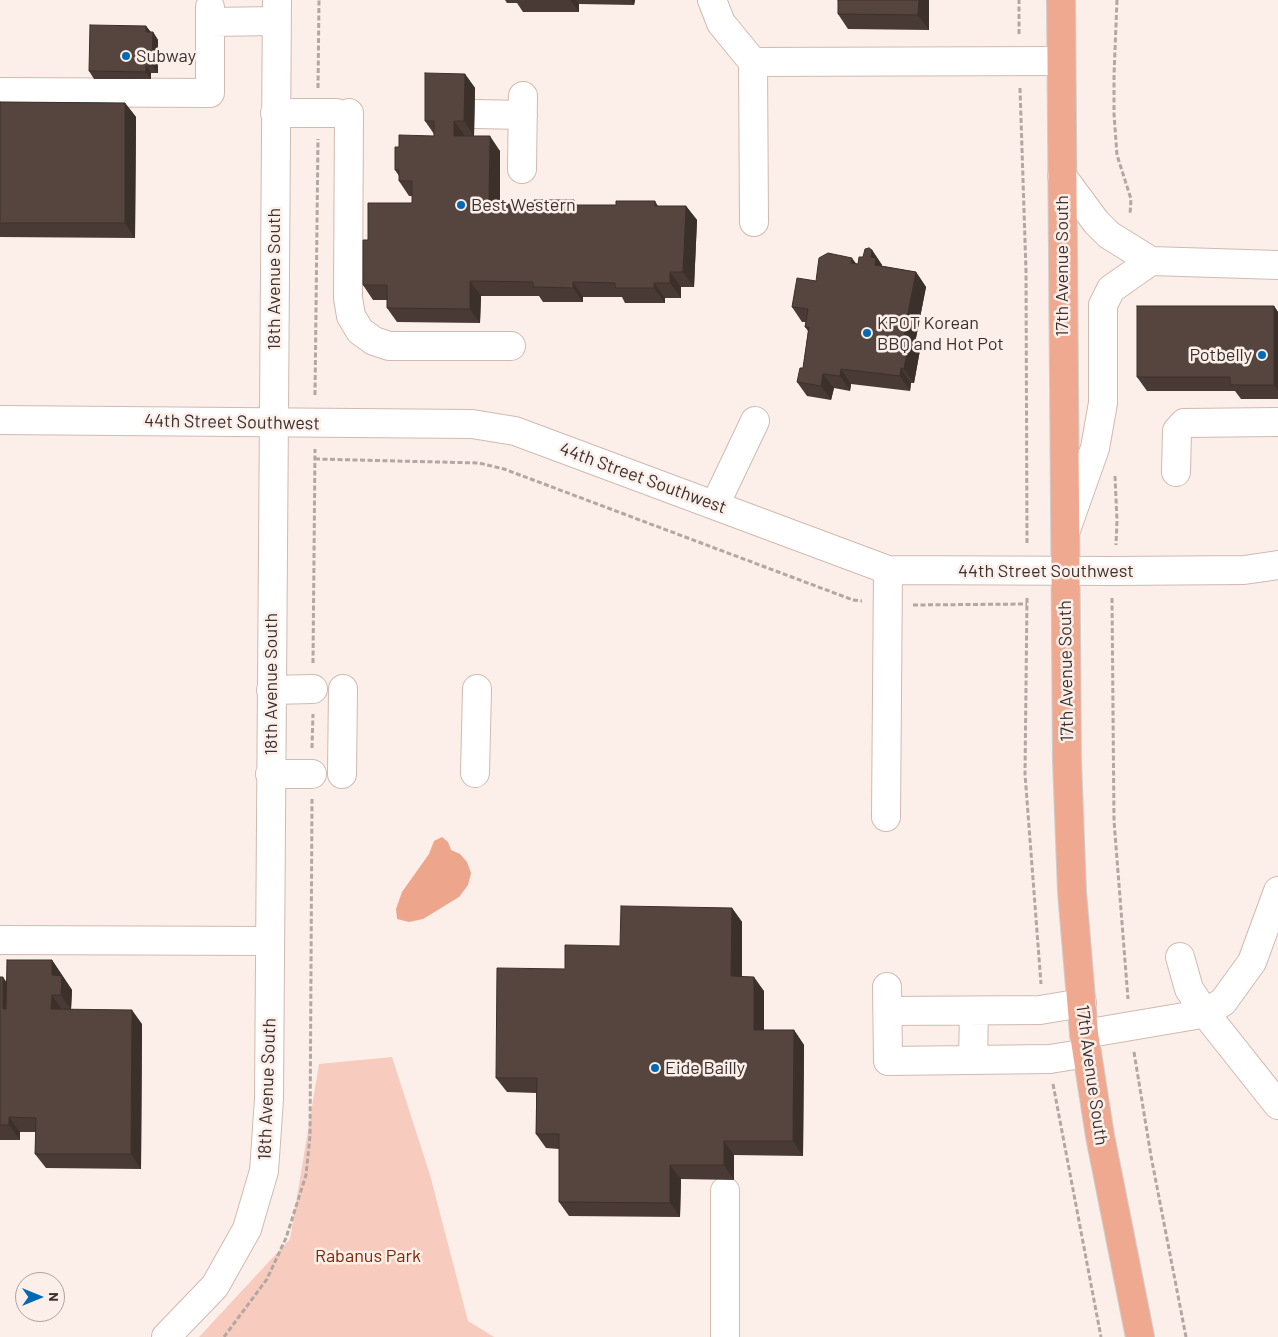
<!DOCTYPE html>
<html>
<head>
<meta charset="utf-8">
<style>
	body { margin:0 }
	#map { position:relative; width:1278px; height:1337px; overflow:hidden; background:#fceee9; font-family:Barlow,sans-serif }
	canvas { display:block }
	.north { position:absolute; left:15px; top:1272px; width:50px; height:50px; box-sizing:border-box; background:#fceee9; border:1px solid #aea29e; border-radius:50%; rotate:90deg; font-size:14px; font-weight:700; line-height:20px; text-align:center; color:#3a312e }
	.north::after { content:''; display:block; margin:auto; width:18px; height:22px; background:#0269b5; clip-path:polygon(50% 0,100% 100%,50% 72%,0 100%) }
</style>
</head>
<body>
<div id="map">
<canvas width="1278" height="1337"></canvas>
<div class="north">N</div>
</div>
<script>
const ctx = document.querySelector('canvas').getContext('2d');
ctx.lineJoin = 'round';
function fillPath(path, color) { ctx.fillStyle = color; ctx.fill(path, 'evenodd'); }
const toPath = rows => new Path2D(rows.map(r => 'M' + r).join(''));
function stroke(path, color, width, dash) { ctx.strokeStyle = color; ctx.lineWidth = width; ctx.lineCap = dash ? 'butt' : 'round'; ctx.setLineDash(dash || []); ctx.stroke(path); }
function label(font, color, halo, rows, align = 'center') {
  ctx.font = font + ' Barlow,sans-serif'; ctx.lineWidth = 5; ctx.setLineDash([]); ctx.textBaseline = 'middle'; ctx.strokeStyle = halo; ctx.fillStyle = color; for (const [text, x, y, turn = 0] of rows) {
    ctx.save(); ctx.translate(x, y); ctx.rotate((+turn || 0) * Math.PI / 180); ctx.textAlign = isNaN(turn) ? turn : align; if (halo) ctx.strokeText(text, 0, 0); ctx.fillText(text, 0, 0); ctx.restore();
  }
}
fillPath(toPath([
	[392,1057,430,1175,468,1321,494,1337,199,1337,290,1239,319,1064]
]), '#f7ccbe');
fillPath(toPath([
	[442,837,448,842,451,850,460,854,467,862,471,873,468,885,459,897,423,919,409,922,397,919,396,909,402,892,429,854,434,841]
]), '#eda58c');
const minor = toPath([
	[712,0,721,23,753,62],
	[210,7,210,22,276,21],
	[0,92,210,93,210,22],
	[275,113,336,113],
	[349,113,348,298,351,316,360,331,374,341,389,346,511,346],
	[475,114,523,115],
	[522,169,523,96],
	[1062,176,1096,222,1109,235,1151,261,1278,265],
	[754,222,753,62,1061,61],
	[0,420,472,424,515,431,888,570,1114,571,1244,570,1278,565],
	[1176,472,1177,431,1184,423,1278,422],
	[715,505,755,421],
	[1066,530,1095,448,1103,403,1103,305,1111,289,1151,261],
	[271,690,313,689],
	[475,773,477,689],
	[270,774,312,774],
	[342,774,343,689],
	[886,817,888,570],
	[0,940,269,941],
	[1180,957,1189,989,1205,1013,1278,1105],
	[887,987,888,1061,1050,1059,1087,1053],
	[888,1011,1040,1010,1082,1003],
	[1084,1034,1190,1016,1205,1013,1223,1002,1252,962,1278,891],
	[973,1060,974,1011],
	[725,1191,725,1337],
	[166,1337,215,1286,247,1229,264,1171,269,1099,277,0]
]);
const major = toPath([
	[1061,0,1067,761,1072,892,1084,1034,1100,1136,1140,1337]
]);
stroke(minor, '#d0bab2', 30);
stroke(major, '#d0cecd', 30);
stroke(toPath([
	[1117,0,1114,75,1114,114,1117,155,1131,199,1130,215],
	[1019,34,1019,0],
	[318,88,319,0],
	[1020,88,1026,271,1027,544],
	[315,395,318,139],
	[315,459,479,463,504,469,853,600,862,601],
	[1115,476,1117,521,1116,545],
	[1027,598,1025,774,1041,984],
	[1112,598,1114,821,1128,999],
	[913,605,1027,604],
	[313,663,315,449],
	[312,748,313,714],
	[1134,1052,1151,1156,1186,1337],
	[1053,1084,1101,1337],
	[224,1337,267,1279,286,1238,306,1175,310,1136,312,799]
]), '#b3a7a3', 3, [5, 2.5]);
stroke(minor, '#fff', 28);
stroke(major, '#eea990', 28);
fillPath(toPath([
	[505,0,635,0,634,5,579,4,579,12,523,12,517,3,507,3],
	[929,0,929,30,848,29,838,14],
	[146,26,151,32,153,32,158,40,158,73,151,73,151,79,94,79,89,71],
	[465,74,475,88,474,136,500,151,500,204,534,204,574,200,577,205,616,205,655,201,658,206,686,206,697,220,694,287,681,287,681,298,665,298,665,303,625,303,622,297,583,297,583,302,543,302,539,296,481,296,480,323,397,322,387,308,387,300,373,300,363,285,368,240,412,203,412,196,409,196,399,181,399,176,395,170,399,147,434,136,434,134,425,121],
	[0,102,125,103,136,117,135,238,0,237],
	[872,250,882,265,882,266,916,272,926,287,915,343,920,350,914,383,911,383,910,391,851,384,850,391,834,388,831,400,807,396,797,382,803,368,808,331,805,327,806,322,802,322,792,307,816,281,857,264,858,264,863,257],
	[1274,306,1278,312,1278,399,1241,399,1235,391,1147,391,1137,377],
	[732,908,742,922,742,976,764,991,764,1030,794,1030,804,1045,803,1156,734,1155,734,1180,681,1179,680,1217,569,1216,559,1202,559,1149,546,1148,536,1134,536,1093,507,1092,496,1078,565,969,620,946],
	[52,960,72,990,71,1009,142,1024,141,1169,46,1168,35,1154,36,1132,20,1132,20,1140,0,1140,0,977,3,977,6,982]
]), '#4a3a35');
fillPath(toPath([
	[570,0,576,0,579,4,579,12],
	[631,0,635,0,634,5],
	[919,0,929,0,929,30,918,15],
	[146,26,151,33,146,32],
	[153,32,158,40,158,73,152,66],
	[146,66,151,73,151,79,146,72],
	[465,74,475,88,474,136,464,121],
	[125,103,136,117,135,238,125,223],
	[454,121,465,136,454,136],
	[490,136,500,151,500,219,489,204],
	[686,206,697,220,694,287,683,272],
	[872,250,882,265,882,266,875,265,871,257],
	[852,258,863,273,851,263],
	[670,272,681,287,681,298,670,283],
	[916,272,926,287,915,343,920,350,914,383,904,369,904,334],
	[470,281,481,296,480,323,470,309],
	[573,282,583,297,583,302,573,288],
	[654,283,665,298,665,303,654,288],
	[1274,306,1278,312,1278,391,1274,385],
	[901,368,911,383,910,391,900,376],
	[841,369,851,384,850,391,840,376],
	[823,374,834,388,831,400,821,386],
	[732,908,742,922,742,991,731,976],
	[52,960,72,990,71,1010,61,995,52,975],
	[3,977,13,992,13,1023,3,1009],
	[754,977,764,991,764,1044,754,1030],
	[52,995,62,1010,51,1009],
	[132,1010,142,1024,141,1169,131,1154],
	[794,1030,804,1045,803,1156,793,1141],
	[9,1117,20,1132,20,1140,9,1125],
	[724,1141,734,1155,734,1180,724,1165],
	[670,1165,681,1179,680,1217,670,1203]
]), '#3c302b');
const building = toPath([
	[838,0,919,0,918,15,838,14,838,0],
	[90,25,146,26,146,32,153,32,152,66,146,66,146,72,89,71,90,25],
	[425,73,465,74,464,121,454,121,454,136,490,136,489,204,534,204,534,200,574,200,574,205,616,205,616,201,655,201,655,206,686,206,683,272,670,272,670,283,654,283,654,288,615,288,615,283,573,282,573,288,533,287,533,282,470,281,470,309,387,308,387,285,363,285,363,240,368,240,368,203,412,203,412,181,399,181,399,170,395,170,395,147,399,147,399,135,434,136,434,121,425,121,425,73],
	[0,102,125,103,125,223,0,223,0,102],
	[869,248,872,250,871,257,876,258,875,265,916,272,904,334,910,336,904,369,901,368,900,376,841,369,840,376,823,374,821,386,797,382,800,368,803,368,809,327,805,327,808,309,792,307,797,278,816,281,819,258,828,253,852,258,851,263,858,264,859,257,863,257,865,249,869,248],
	[1137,306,1274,306,1274,385,1230,385,1230,377,1137,377,1137,306],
	[621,906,732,908,731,976,754,977,754,1030,794,1030,793,1141,724,1141,724,1165,670,1165,670,1203,559,1202,559,1134,536,1134,537,1078,496,1078,497,968,565,969,565,945,620,946,621,906],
	[7,960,52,960,52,975,62,976,61,995,52,995,51,1009,132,1010,131,1154,35,1154,36,1118,9,1117,9,1125,0,1125,0,977,3,977,3,1009,6,1009,7,960]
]);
fillPath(building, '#56443e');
stroke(building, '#3c302b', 1);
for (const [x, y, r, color] of [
	[126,56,5,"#0269b5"],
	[461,205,5,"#0269b5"],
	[867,333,5,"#0269b5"],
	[1262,355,5,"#0269b5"],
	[655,1068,5,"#0269b5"]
]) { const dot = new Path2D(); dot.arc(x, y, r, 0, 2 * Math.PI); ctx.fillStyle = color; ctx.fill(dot); stroke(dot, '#fceee9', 2); }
label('18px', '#3a312e', '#fceee9', [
	["Subway",136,56],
	["Best Western",471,205],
	["KPOT Korean",877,323],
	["BBQ and Hot Pot",877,344],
	["Potbelly",1252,355,"right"],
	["Eide Bailly",665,1068]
], 'left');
label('18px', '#3a312e', '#fceee9', [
	["17th Avenue South",1062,266,-90],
	["18th Avenue South",274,279,-90],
	["44th Street Southwest",232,422,1],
	["44th Street Southwest",643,478,20],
	["44th Street Southwest",1046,571],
	["17th Avenue South",1066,671,-91],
	["18th Avenue South",271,684,-90],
	["17th Avenue South",1092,1075,82],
	["18th Avenue South",267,1089,-88]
]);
label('18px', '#7b2903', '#fceee9', [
	["Rabanus Park",368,1256]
]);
</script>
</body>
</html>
